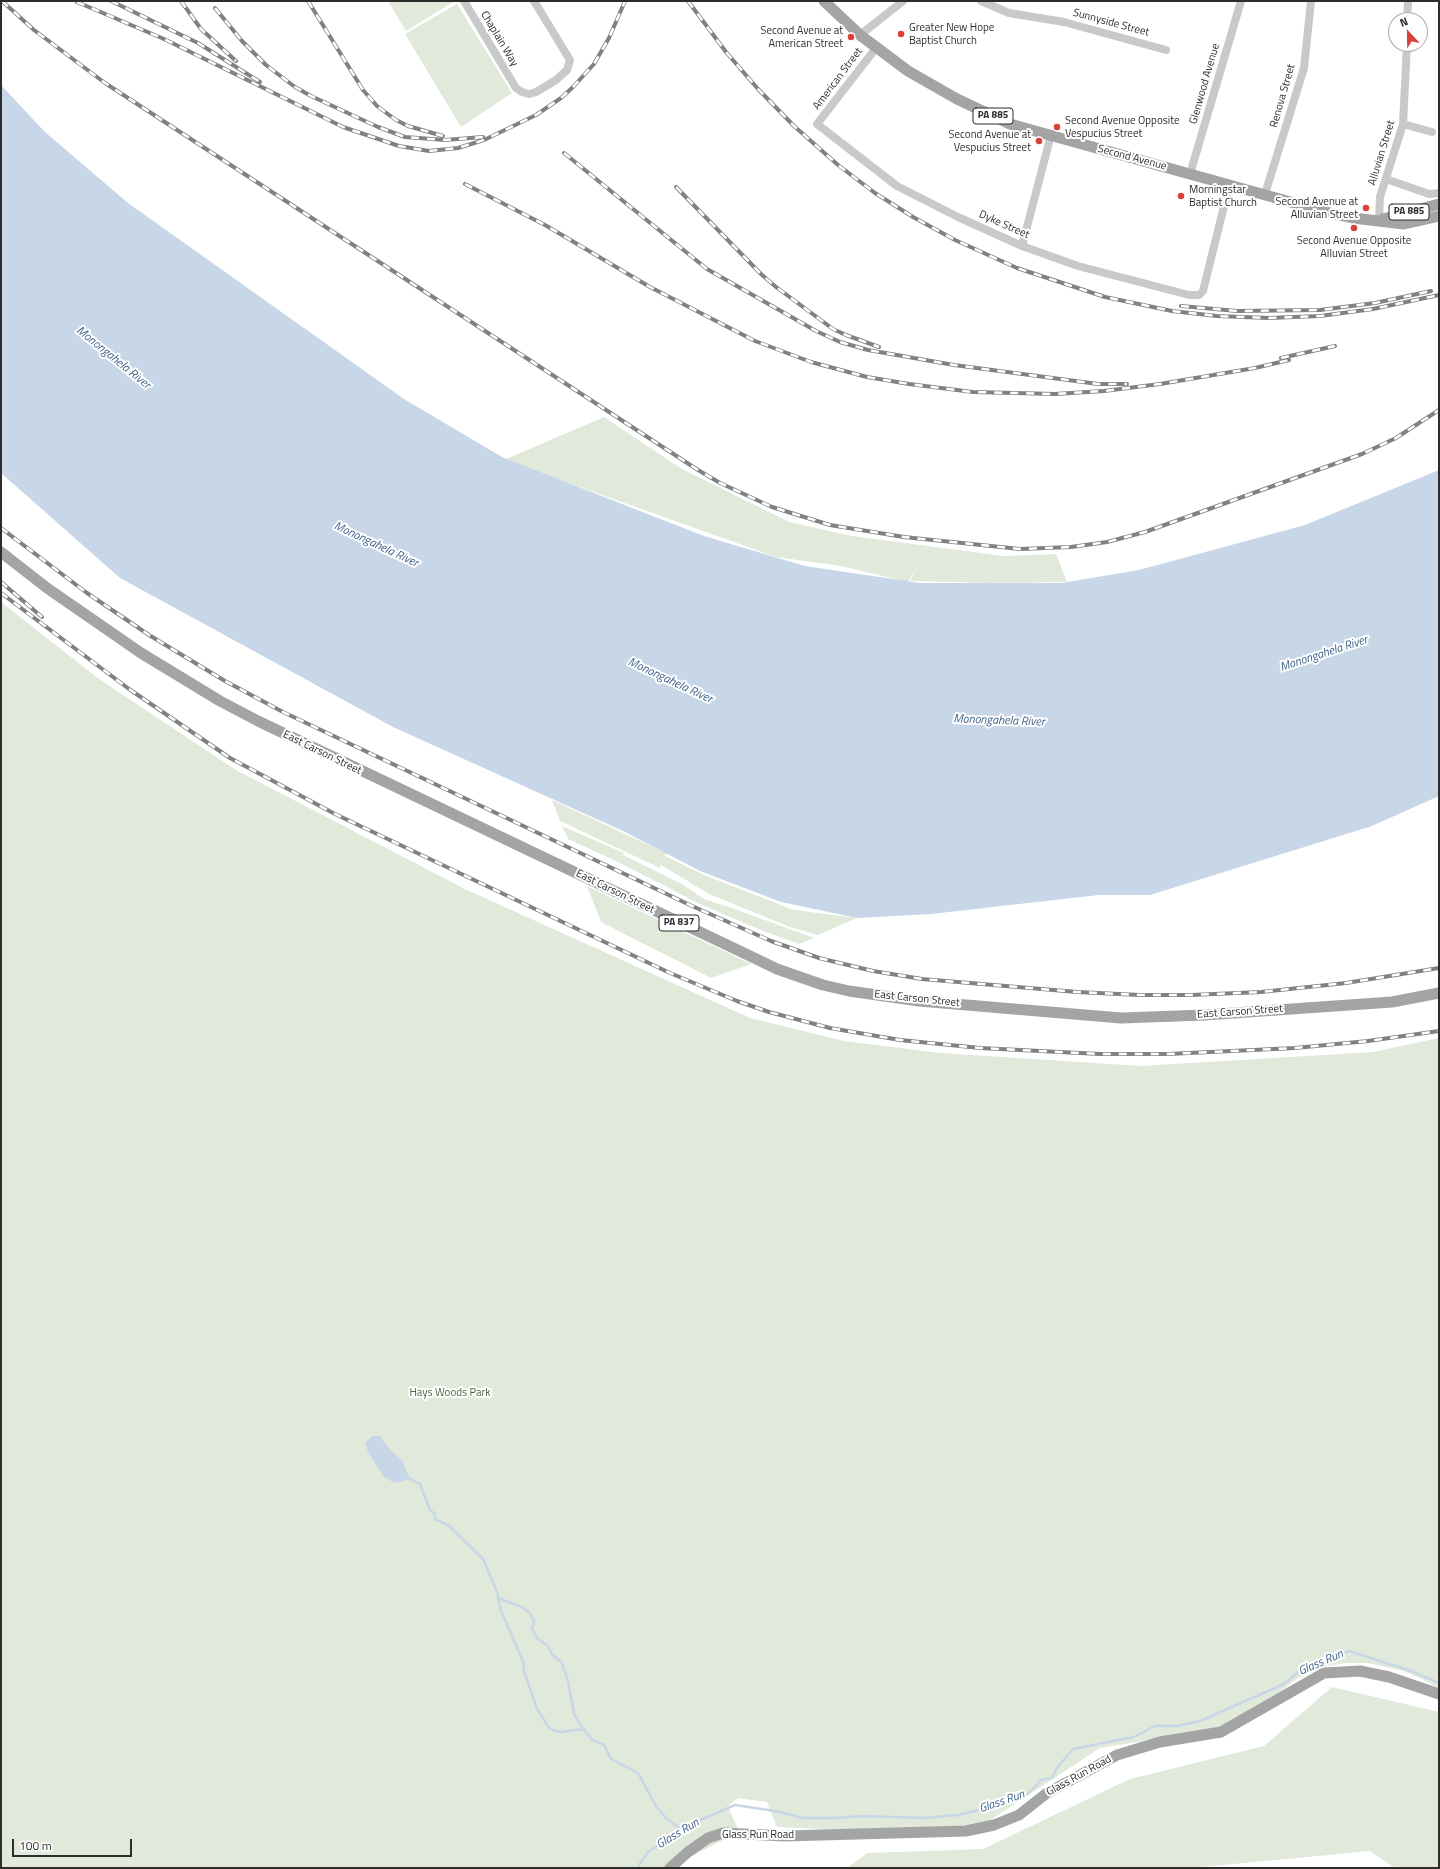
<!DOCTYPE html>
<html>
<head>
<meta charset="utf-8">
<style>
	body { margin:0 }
	#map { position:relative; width:1440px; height:1869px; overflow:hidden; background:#fff; font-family:"Titillium Web",sans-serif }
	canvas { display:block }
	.frame { position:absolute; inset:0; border:2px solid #2c2c2c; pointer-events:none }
	.north { position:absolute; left:1388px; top:12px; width:40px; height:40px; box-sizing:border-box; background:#fff; border:1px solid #ababab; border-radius:50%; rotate:338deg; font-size:11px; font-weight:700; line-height:16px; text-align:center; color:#2c2c2c }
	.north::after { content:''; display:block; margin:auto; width:14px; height:18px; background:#d94139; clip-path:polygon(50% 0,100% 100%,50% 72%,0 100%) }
	.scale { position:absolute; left:12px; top:1839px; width:120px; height:18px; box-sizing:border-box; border:2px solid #2c2c2c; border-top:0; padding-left:5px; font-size:12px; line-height:14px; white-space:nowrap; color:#2c2c2c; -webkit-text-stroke:3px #fff; paint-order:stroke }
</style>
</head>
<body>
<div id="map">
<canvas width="1440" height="1869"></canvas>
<div class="frame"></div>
<div class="north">N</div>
<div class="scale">100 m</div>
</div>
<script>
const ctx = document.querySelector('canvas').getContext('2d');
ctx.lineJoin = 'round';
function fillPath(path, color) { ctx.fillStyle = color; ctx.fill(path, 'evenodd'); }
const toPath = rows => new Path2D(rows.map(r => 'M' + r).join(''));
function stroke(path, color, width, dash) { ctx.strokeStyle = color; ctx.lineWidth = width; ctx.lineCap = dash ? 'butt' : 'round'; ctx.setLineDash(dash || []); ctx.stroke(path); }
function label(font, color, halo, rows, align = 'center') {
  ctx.font = font + ' "Titillium Web",sans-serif'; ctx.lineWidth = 4; ctx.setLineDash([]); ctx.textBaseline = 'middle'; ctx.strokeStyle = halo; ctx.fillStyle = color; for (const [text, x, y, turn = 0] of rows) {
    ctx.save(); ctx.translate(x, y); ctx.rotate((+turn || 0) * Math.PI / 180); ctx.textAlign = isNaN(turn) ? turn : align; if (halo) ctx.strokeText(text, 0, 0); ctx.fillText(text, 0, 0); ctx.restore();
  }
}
fillPath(toPath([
	[388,1,455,1,406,31],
	[457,4,512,93,461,127,405,34],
	[604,417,682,469,789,522,852,536,1003,556,1056,554,1067,582,989,583,910,581,918,565,908,582,841,566,776,557,504,460],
	[1,602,99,679,236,770,465,889,750,1018,844,1041,940,1053,1141,1066,1373,1052,1439,1038,1439,1688,1422,1679,1404,1671,1367,1663,1345,1663,1327,1666,1298,1678,1273,1697,1226,1728,1100,1748,981,1826,844,1830,777,1827,767,1802,738,1798,728,1806,739,1832,668,1868,1,1868],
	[552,800,666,853,665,856,704,875,794,910,857,918,818,935,790,927,709,894,661,865,660,868,560,821],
	[562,826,624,853,623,855,682,884,704,899,732,908,814,938,799,944,763,931,700,904,618,862,568,839],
	[587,886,751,964,711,978,601,922],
	[1332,1687,1439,1712,1439,1868,1395,1868,1370,1851,1192,1868,847,1868,867,1853,983,1849,1130,1779,1264,1746]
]), '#e1e9db');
fillPath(toPath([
	[1,85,45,132,128,203,404,399,502,457,704,536,805,566,920,583,1061,583,1139,570,1305,525,1439,470,1439,796,1372,826,1150,895,1099,895,931,914,857,918,781,902,700,871,623,831,393,727,120,578,1,473],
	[372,1436,380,1436,391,1451,402,1460,410,1479,394,1483,383,1476,368,1452,365,1443]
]), '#c8d7e8');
stroke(toPath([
	[410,1479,420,1484,430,1510,435,1514,435,1519,448,1525,483,1559,497,1592,501,1611,523,1661,524,1671,537,1709,550,1729,560,1732,584,1729],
	[498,1598,522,1607,529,1612,534,1621,532,1628,537,1638,548,1646,552,1654,562,1663,568,1681,574,1714,581,1726,592,1740,604,1745,611,1759,638,1773,656,1806,666,1818,683,1831],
	[637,1868,648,1852,698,1821,735,1805,775,1811,803,1818,835,1818,863,1816,924,1818,958,1815,995,1806,1028,1794,1041,1780,1052,1778,1057,1768,1073,1749,1134,1737,1155,1726,1177,1726,1200,1721,1284,1684,1298,1672,1349,1651,1411,1671,1439,1683]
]), '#c8d7e8', 2.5);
stroke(toPath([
	[464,1,516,88,522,92,529,94,536,92,556,80,567,70,570,60,534,1],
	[981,1,1009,13,1064,22,1166,50],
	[1407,20,1408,1],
	[860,35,903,1],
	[876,48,817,124,897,186,958,217,1022,246,1078,266,1189,295,1199,295,1203,291,1229,186],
	[1403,124,1432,132],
	[1190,174,1241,1],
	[1386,179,1429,194,1439,193],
	[1265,194,1304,68,1311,1],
	[1379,220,1380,197,1403,124,1407,44],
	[1022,246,1051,135]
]), '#c9c9c9', 8);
stroke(toPath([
	[824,1,860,35,908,71,957,99,1010,124,1330,213,1353,218,1404,224,1439,216],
	[1383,219,1439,204],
	[1,552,47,588,141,653,220,701,258,721,748,955,777,969,823,985,849,991,919,1001,1121,1018,1205,1015,1392,1002,1439,993],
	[670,1868,688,1852,708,1838,723,1833,785,1836,966,1831,994,1825,1019,1815,1047,1793,1117,1755,1160,1742,1221,1732,1324,1673,1360,1671,1389,1677,1439,1694]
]), '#a4a4a4', 11);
const rail = toPath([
	[2,1,34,30,105,83,698,470,720,483,772,507,830,525,904,537,1020,549,1071,547,1107,542,1145,532,1362,454,1396,438,1439,410],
	[111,1,198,43,260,82],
	[181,1,201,29,236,61],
	[308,1,363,90,377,106,396,120,408,126,443,136],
	[688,1,726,52,758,89,794,126,838,165,875,193,913,217,955,240,1017,268,1105,297,1172,311,1217,316,1269,318,1320,316,1373,309,1439,295],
	[77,2,164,39,343,127,399,146,429,151,458,148,484,140,536,115,561,98,573,87,594,64,609,38,625,1],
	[215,8,242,41,266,65,295,87,311,96,378,127,405,137,445,140,483,137],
	[564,153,707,269,816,331,840,342,868,350,954,365,1098,384,1127,384],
	[465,184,545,225,650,287,755,341,811,362,867,377,909,384,973,392,1055,394,1104,391,1160,384,1255,368,1289,360],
	[676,187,761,274,776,287,833,329,846,335,879,347],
	[1181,306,1237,311,1320,310,1375,303,1431,291],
	[1281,358,1335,346],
	[1,528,87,593,149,635,225,681,283,712,692,906,771,941,819,958,873,971,922,979,1077,992,1140,995,1191,995,1261,992,1346,983,1439,968],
	[1,582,42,617],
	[1,593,129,689,230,758,335,814,670,973,737,1001,769,1012,830,1028,900,1040,980,1048,1100,1054,1168,1054,1295,1048,1368,1041,1439,1031]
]);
stroke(rail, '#818181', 4);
stroke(rail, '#fff', 2.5, [8]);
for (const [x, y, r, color] of [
	[901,34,4,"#d94139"],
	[851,37,4,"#d94139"],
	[1057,127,4,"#d94139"],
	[1039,141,4,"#d94139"],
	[1181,196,4,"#d94139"],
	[1366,208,4,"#d94139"],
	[1354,228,4,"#d94139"]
]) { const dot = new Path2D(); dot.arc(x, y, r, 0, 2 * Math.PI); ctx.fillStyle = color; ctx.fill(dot); stroke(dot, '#fff', 1.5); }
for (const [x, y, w] of [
	[993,116,40],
	[1409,212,40],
	[679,923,40]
]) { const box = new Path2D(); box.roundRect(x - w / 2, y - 8, w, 16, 3); ctx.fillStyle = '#fff'; ctx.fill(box); stroke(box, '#2c2c2c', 1); }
label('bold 10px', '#2c2c2c', null, [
	["PA 885",993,116],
	["PA 885",1409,212],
	["PA 837",679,923]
]);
label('11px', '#2c2c2c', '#fff', [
	["Sunnyside Street",1111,23,15],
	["Chaplain Way",499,39,59],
	["American Street",838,79,-53],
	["Glenwood Avenue",1205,84,-74],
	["Renova Street",1283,96,-74],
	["Alluvian Street",1382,153,-73],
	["Second Avenue",1132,158,15],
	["Dyke Street",1004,225,24],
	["East Carson Street",322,753,26],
	["East Carson Street",615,892,26],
	["East Carson Street",917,999,6],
	["East Carson Street",1240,1012,-4],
	["Glass Run Road",1079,1776,-29],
	["Glass Run Road",758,1835]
]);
label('11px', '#2c2c2c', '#fff', [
	["Greater New Hope",909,28],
	["Baptist Church",909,41],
	["Second Avenue at",843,31,"right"],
	["American Street",843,44,"right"],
	["Second Avenue Opposite",1065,121],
	["Vespucius Street",1065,134],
	["Second Avenue at",1031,135,"right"],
	["Vespucius Street",1031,148,"right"],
	["Morningstar",1189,190],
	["Baptist Church",1189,203],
	["Second Avenue at",1358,202,"right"],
	["Alluvian Street",1358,215,"right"],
	["Second Avenue Opposite",1354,241,"center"],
	["Alluvian Street",1354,254,"center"]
], 'left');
label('11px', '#4b653d', '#fff', [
	["Hays Woods Park",450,1393]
]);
label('italic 12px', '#406389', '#fff', [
	["Monongahela River",113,358,39],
	["Monongahela River",376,545,25],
	["Monongahela River",1324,654,-18],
	["Monongahela River",670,681,25],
	["Monongahela River",999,721,2],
	["Glass Run",1321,1663,-23],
	["Glass Run",1002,1802,-19],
	["Glass Run",678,1834,-31]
]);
</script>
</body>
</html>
